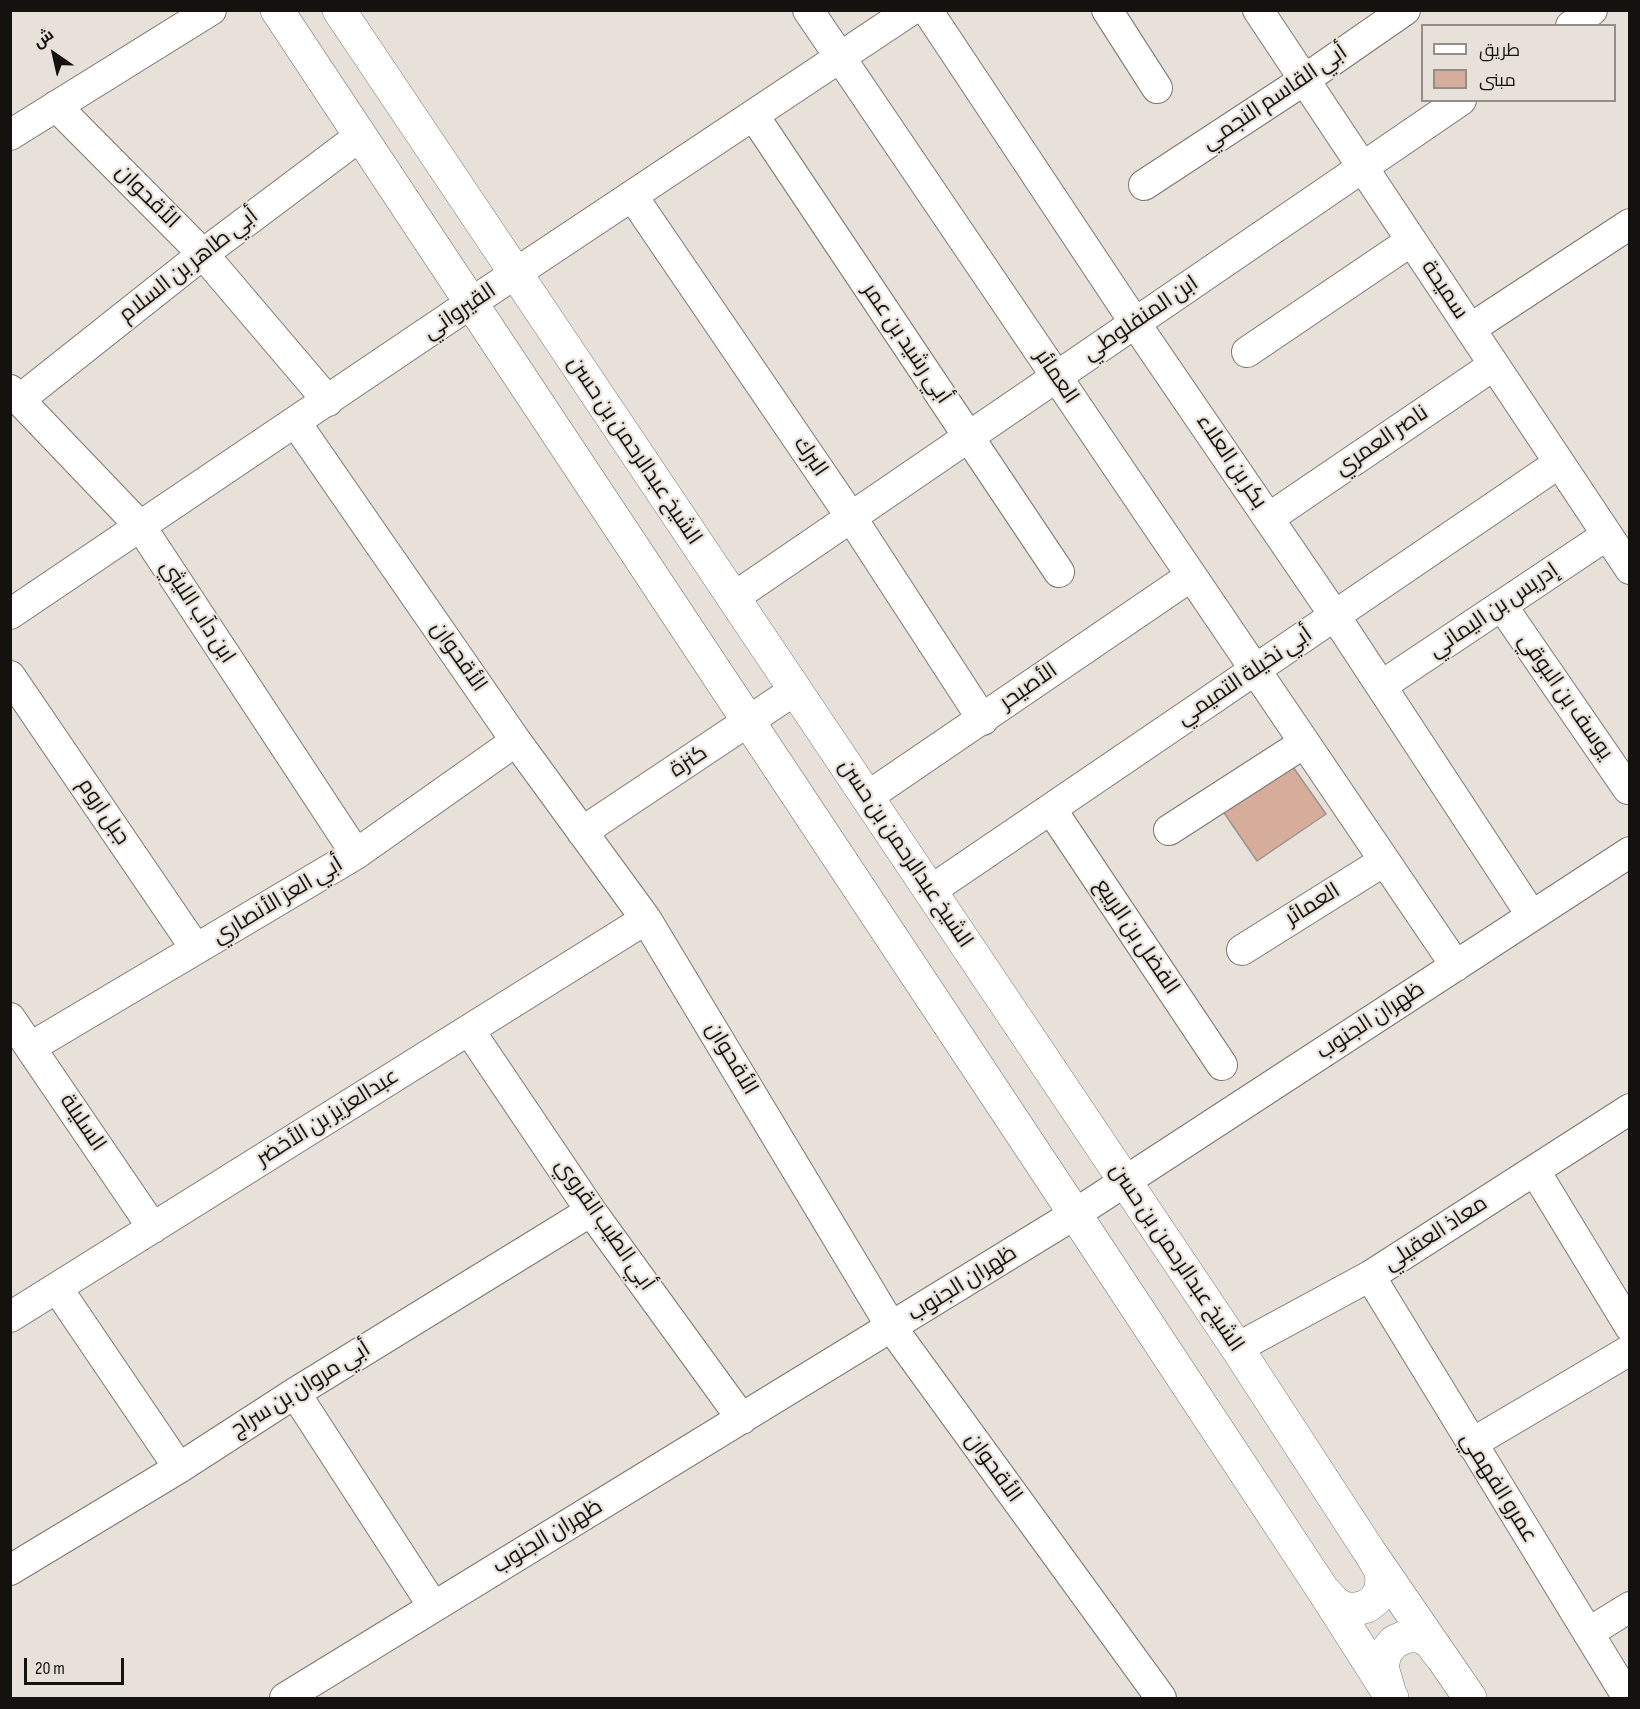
<!DOCTYPE html>
<html>
<head>
<meta charset="utf-8">
<style>
	body { margin:0 }
	#map { position:relative; width:1640px; height:1709px; overflow:hidden; background:#e8e1da; font-family:"Sofia Sans Condensed",Cairo,sans-serif }
	canvas { display:block }
	.frame { position:absolute; inset:0; border:12px solid #14120f; pointer-events:none }
	.legend { position:absolute; left:1421px; top:24px; width:195px; height:78px; box-sizing:border-box; background:#e8e1da; border:2px solid #938e89; margin:0; padding:8px 10px; list-style:none; font-size:18px; color:#14120f }
	.legend li { display:flex; align-items:center; gap:12px; height:30px }
	.legend b { width:30px; border:2px solid #938e89 }
	.north { position:absolute; left:24px; top:24px; width:60px; height:60px; -webkit-text-stroke:4px #e8e1da; paint-order:stroke; rotate:326deg; font-size:16px; font-weight:700; line-height:24px; text-align:center; color:#14120f }
	.north::after { content:''; display:block; margin:auto; width:21px; height:27px; background:#14120f; clip-path:polygon(50% 0,100% 100%,50% 72%,0 100%) }
	.scale { position:absolute; left:24px; top:1658px; width:100px; height:27px; box-sizing:border-box; border:3px solid #14120f; border-top:0; padding-left:8px; font-size:18px; line-height:21px; white-space:nowrap; color:#14120f; -webkit-text-stroke:4px #e8e1da; paint-order:stroke }
</style>
</head>
<body>
<div id="map">
<canvas width="1640" height="1709"></canvas>
<div class="frame"></div>
<ul class="legend">
<li><b style="height:8px;background:#fff"></b>طريق</li>
<li><b style="height:16px;background:#d6ac9a"></b>مبنى</li>
</ul>
<div class="north">ش</div>
<div class="scale">20 m</div>
</div>
<script>
const ctx = document.querySelector('canvas').getContext('2d');
ctx.lineJoin = 'round';
function fillPath(path, color) { ctx.fillStyle = color; ctx.fill(path, 'evenodd'); }
const toPath = rows => new Path2D(rows.map(r => 'M' + r).join(''));
function stroke(path, color, width, dash) { ctx.strokeStyle = color; ctx.lineWidth = width; ctx.lineCap = dash ? 'butt' : 'round'; ctx.setLineDash(dash || []); ctx.stroke(path); }
function label(font, color, halo, rows, align = 'center') {
  ctx.font = font + ' "Sofia Sans Condensed",Cairo,sans-serif'; ctx.lineWidth = 4.5; ctx.setLineDash([]); ctx.textBaseline = 'middle'; ctx.strokeStyle = halo; ctx.fillStyle = color; for (const [text, x, y, turn = 0] of rows) {
    ctx.save(); ctx.translate(x, y); ctx.rotate((+turn || 0) * Math.PI / 180); ctx.textAlign = isNaN(turn) ? turn : align; if (halo) ctx.strokeText(text, 0, 0); ctx.fillText(text, 0, 0); ctx.restore();
  }
}
const building = toPath([
	[1286,757,1326,814,1257,861,1218,804,1286,757]
]);
fillPath(building, '#d6ac9a');
stroke(building, '#9c938f', 1.5);
const minor = toPath([
	[808,10,1456,966],
	[927,10,1135,323,1335,616,1532,916],
	[1107,10,1157,88],
	[1258,10,1630,569],
	[1571,26,1592,10],
	[56,106,203,254,328,401],
	[754,116,1059,572],
	[10,135,211,10],
	[1144,185,1304,80,1405,10],
	[633,197,851,517,983,720],
	[1470,329,1630,224],
	[1247,352,1411,241],
	[10,390,141,527,356,854],
	[19,400,203,254,360,136],
	[296,423,516,741,646,919,892,1328,1161,1698],
	[1269,518,1494,365],
	[733,598,1461,100],
	[1502,606,1628,789],
	[10,614,471,303,911,10],
	[10,676,196,949],
	[1381,686,1607,535],
	[867,797,1191,576],
	[1051,809,1222,1065],
	[1169,830,1304,743],
	[582,832,795,690],
	[930,891,1559,463],
	[1242,950,1384,861],
	[10,1018,153,1228],
	[469,1030,591,1211,742,1419],
	[31,1047,356,854,516,741],
	[1535,1171,1630,1327],
	[1370,1276,1628,1698],
	[57,1288,179,1468],
	[10,1317,646,919],
	[1237,1348,1370,1276,1630,1109],
	[295,1393,433,1606],
	[1471,1444,1630,1350],
	[10,1570,179,1468,295,1393,591,1211],
	[1588,1633,1630,1607],
	[285,1698,1075,1214,1630,852]
]);
const tertiary = toPath([
	[277,10,1075,1214,1321,1587,1392,1698],
	[339,10,1237,1348,1369,1551,1470,1698],
	[1324,1591,1336,1604,1346,1609,1357,1609,1367,1606,1375,1600,1381,1590,1382,1579,1380,1569,1374,1559],
	[1389,1691,1382,1667,1385,1653,1394,1642,1407,1636,1421,1636,1431,1643,1439,1654]
]);
stroke(minor, '#7c7670', 32);
stroke(tertiary, '#7c7670', 34);
stroke(minor, '#fff', 30);
stroke(tertiary, '#fff', 33);
label('22px', '#14120f', '#e8e1da', [
	["أبي القاسم النجمي",1275,98,-34],
	["الأقحوان",147,197,45],
	["أبي طاهر بن السلام",189,266,-38],
	["سميحة",1444,290,56],
	["القيرواني",460,312,-34],
	["ابن المنفلوطي",1141,319,-34],
	["أبي رشيد بن عمر",906,344,56],
	["العمائر",1056,377,56],
	["ناصر العمري",1382,441,-34],
	["الشيخ عبدالرحمن بن حسن",634,451,56],
	["البرك",810,457,56],
	["بكر بن العلاء",1231,462,56],
	["إدريس بن اليماني",1494,611,-34],
	["ابن دآب الليثي",197,612,57],
	["الأقحوان",458,657,55],
	["أبي نخيلة التميمي",1245,677,-34],
	["الأصيحر",1029,687,-35],
	["يوسف بن البوقي",1565,697,55],
	["كنزة",689,762,-33],
	["جبل اروم",103,812,56],
	["الشيخ عبدالرحمن بن حسن",905,854,56],
	["أبي العز الأنصاري",278,901,-31],
	["العمائر",1313,905,-32],
	["الفضل بن الربيع",1136,937,56],
	["ظهران الجنوب",1371,1021,-33],
	["الأقحوان",731,1059,59],
	["عبدالعزيز بن الأخضر",328,1118,-32],
	["السليلة",82,1123,56],
	["أبي الطيب القروي",604,1225,55],
	["معاذ العقيلي",1436,1234,-33],
	["الشيخ عبدالرحمن بن حسن",1176,1258,56],
	["ظهران الجنوب",963,1284,-32],
	["أبي مروان بن سراج",301,1390,-32],
	["الأقحوان",993,1468,54],
	["عمرو الفهمي",1498,1488,58],
	["ظهران الجنوب",548,1537,-31]
]);
</script>
</body>
</html>
